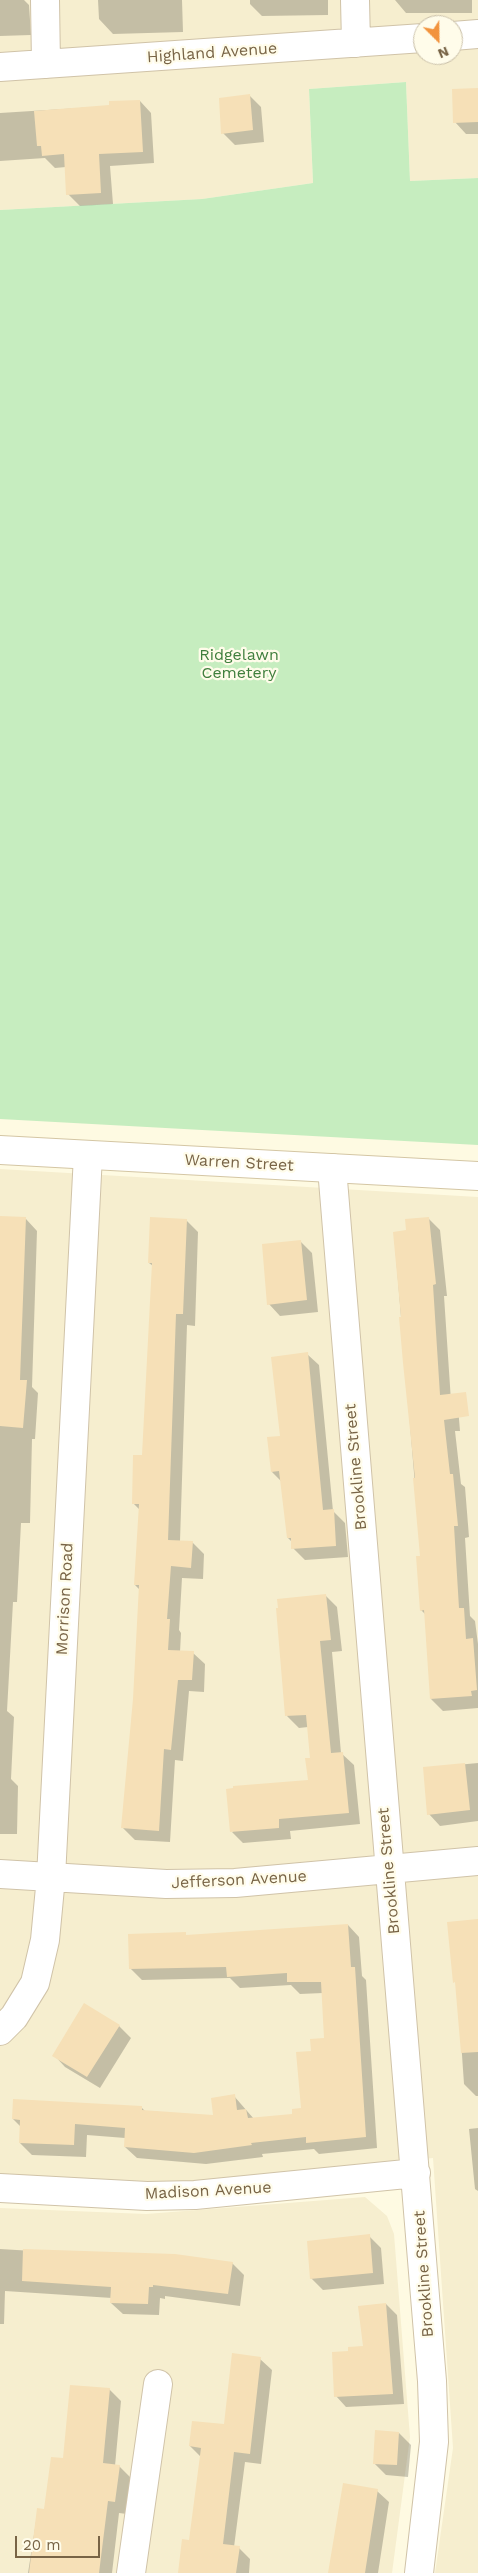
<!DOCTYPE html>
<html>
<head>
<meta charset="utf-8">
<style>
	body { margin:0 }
	#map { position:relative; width:478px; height:2573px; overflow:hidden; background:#fefae2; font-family:"Work Sans",sans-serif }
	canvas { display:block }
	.north { position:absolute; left:413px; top:15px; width:50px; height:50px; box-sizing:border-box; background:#fffcea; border:1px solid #c9bfa8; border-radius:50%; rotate:157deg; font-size:14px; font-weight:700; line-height:20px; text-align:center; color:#786446 }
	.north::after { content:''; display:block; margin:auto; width:18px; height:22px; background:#f2933d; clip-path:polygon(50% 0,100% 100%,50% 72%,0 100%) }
	.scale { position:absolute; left:15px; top:2536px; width:85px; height:22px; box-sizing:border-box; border:2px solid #786446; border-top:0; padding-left:6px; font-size:15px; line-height:18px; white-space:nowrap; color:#786446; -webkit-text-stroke:4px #fffcea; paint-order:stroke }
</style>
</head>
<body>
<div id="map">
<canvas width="478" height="2573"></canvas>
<div class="north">N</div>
<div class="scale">20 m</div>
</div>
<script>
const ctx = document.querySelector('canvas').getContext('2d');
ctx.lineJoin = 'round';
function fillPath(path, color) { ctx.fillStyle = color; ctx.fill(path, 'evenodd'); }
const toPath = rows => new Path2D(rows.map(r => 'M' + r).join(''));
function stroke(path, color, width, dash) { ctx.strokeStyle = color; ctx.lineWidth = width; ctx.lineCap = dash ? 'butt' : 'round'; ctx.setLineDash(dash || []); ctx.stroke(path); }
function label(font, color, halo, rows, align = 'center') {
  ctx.font = font + ' "Work Sans",sans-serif'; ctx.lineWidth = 4.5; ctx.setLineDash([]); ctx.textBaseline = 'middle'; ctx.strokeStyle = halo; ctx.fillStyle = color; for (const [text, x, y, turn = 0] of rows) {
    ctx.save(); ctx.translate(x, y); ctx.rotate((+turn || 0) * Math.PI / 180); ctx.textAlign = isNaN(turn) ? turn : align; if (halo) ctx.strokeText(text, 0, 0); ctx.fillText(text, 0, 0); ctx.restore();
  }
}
fillPath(toPath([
	[0,0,478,0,478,178,410,181,406,82,309,89,313,183,202,199,0,210],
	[423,25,453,25,453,55,423,55],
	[0,1169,478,1197,478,2573,435,2573,453,2448,433,2158,178,2183,0,2175],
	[365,2197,387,2216,394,2234,410,2437,392,2573,0,2573,0,2208,146,2214]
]), '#f6eecf');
fillPath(toPath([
	[406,82,410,181,478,178,478,1145,0,1119,0,210,202,199,313,183,309,89]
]), '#c6edbf');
fillPath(toPath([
	[0,0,24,0,29,5,31,35,0,36],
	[98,0,182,0,183,32,113,34,99,19],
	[250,0,328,0,328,15,262,16,250,4],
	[395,0,472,0,472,13,406,13],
	[478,89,478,134,466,134,455,122],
	[249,95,261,107,264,142,235,145,223,133],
	[140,101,151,113,154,163,110,166,113,204,80,206,68,194,66,167,55,168,45,158,0,161,0,170,0,113,111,106],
	[0,1217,26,1219,37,1231,32,1387,38,1393,35,1439,32,1439,30,1523,21,1523,17,1602,13,1602,7,1711,14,1717,11,1779,18,1786,17,1834,0,1834],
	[428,1218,440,1230,447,1296,444,1296,451,1401,458,1407,460,1431,455,1431,461,1484,465,1487,469,1537,465,1538,470,1616,475,1621,478,1644,478,1708,443,1711,431,1699,425,1614,421,1610,421,1557,394,1233,408,1231],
	[186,1220,198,1232,195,1326,187,1325,180,1541,192,1542,204,1554,203,1579,182,1578,179,1630,181,1633,180,1652,193,1653,205,1664,204,1692,189,1691,183,1761,175,1760,170,1842,135,1840,123,1828,134,1699,140,1590,135,1585,140,1510,133,1503,144,1457,153,1266,149,1263],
	[300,1241,312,1253,318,1312,280,1316,269,1304],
	[307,1354,319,1365,333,1511,345,1523,348,1557,305,1560,293,1548,292,1542,288,1538,281,1481,272,1472],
	[325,1595,337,1607,342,1651,332,1652,341,1753,354,1765,360,1824,290,1831,291,1839,243,1843,232,1832,309,1781,311,1759,308,1727,299,1728,287,1716],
	[478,1763,478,1821,440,1826,429,1814,424,1768],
	[348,1925,359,1937,362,1976,366,1980,377,2148,319,2154,314,2149,262,2154,263,2157,206,2164,137,2158,125,2147,125,2138,87,2135,86,2157,32,2155,20,2143,21,2127,13,2119,142,2108,145,2111,215,2116,234,2096,254,2119,294,2115,302,2109,313,2052,326,2039,323,1993,300,1994,291,1985,240,1988,230,1978,142,1980,130,1968,185,1934,187,1936],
	[478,1996,478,2096,476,2096,464,2084,458,1997],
	[119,2026,131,2038,100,2088,65,2067,54,2055],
	[478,2128,478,2191,475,2189,469,2129],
	[369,2236,381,2248,384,2284,323,2290,311,2278],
	[0,2249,232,2263,244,2275,240,2306,165,2296,165,2299,160,2298,159,2315,123,2314,111,2303,112,2298,5,2291,4,2324,0,2324],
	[386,2304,397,2315,404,2404,346,2407,336,2396,349,2353,364,2347],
	[260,2359,272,2370,261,2464,245,2462,234,2547,239,2548,250,2559,249,2573,179,2573,191,2541,201,2457,190,2446,226,2426],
	[109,2389,121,2401,115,2466,119,2466,131,2478,127,2514,119,2513,112,2573,28,2573,38,2509,46,2510,64,2460],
	[399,2433,411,2445,408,2477,386,2475,374,2463],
	[377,2491,389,2502,378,2573,329,2573]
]), '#0003');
fillPath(toPath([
	[478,88,478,122,453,123,452,89],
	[250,94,253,130,221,134,219,98],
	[140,100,143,152,99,154,101,193,66,195,64,154,42,156,41,146,37,146,34,111,109,105,109,101],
	[0,1216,26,1217,20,1380,27,1380,23,1428,0,1426],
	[150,1217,187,1219,183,1314,176,1314,168,1540,193,1541,191,1568,171,1566,167,1619,170,1619,168,1650,194,1651,192,1680,178,1680,171,1750,164,1749,159,1831,121,1828,133,1699,139,1585,134,1585,139,1504,132,1504,133,1455,142,1455,152,1263,148,1263],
	[429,1217,436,1284,433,1285,440,1395,466,1392,469,1416,444,1420,450,1474,453,1474,458,1526,454,1526,459,1608,464,1608,466,1639,473,1638,477,1690,471,1691,472,1696,430,1699,424,1610,420,1611,416,1556,420,1556,413,1478,415,1478,403,1363,399,1317,401,1317,393,1232,406,1230,405,1219],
	[301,1240,307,1300,267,1305,262,1244],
	[308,1352,323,1510,334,1509,336,1546,291,1549,291,1538,287,1538,279,1471,271,1472,267,1437,280,1436,271,1357],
	[326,1594,331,1640,320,1641,331,1753,343,1752,349,1813,279,1819,279,1828,230,1832,226,1789,233,1788,233,1786,308,1780,305,1758,310,1758,306,1715,285,1716,276,1608,278,1608,277,1599],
	[465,1763,470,1810,427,1815,423,1767],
	[478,1919,478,2052,461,2053,455,1982,453,1983,447,1922],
	[348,1924,351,1967,355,1967,366,2137,306,2143,306,2137,251,2143,252,2145,194,2153,124,2147,125,2128,75,2124,74,2145,19,2143,20,2120,12,2119,13,2099,142,2106,142,2110,213,2115,211,2098,235,2094,237,2110,246,2109,248,2118,292,2114,292,2109,301,2108,296,2052,311,2051,310,2039,324,2038,321,1982,287,1982,287,1973,227,1977,226,1967,129,1969,128,1934,186,1932,186,1935],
	[84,2003,120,2025,87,2077,52,2056],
	[370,2234,373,2273,310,2279,307,2241],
	[23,2249,175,2254,233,2262,228,2294,153,2285,153,2287,149,2287,148,2304,110,2303,111,2287,22,2281],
	[386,2303,393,2394,334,2397,332,2352,348,2351,348,2347,363,2346,358,2306],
	[232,2353,261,2357,250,2454,234,2452,223,2544,240,2546,236,2573,178,2573,182,2539,189,2540,201,2448,189,2446,192,2421,224,2424],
	[70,2385,110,2388,103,2463,120,2465,115,2502,108,2501,99,2573,29,2573,37,2508,44,2509,51,2457,63,2458],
	[375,2430,399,2432,397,2465,373,2464],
	[343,2483,378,2489,365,2573,328,2573]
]), '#f6e0b7');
const street = toPath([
	[45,0,46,64],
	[355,0,356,43],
	[453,36,478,34],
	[0,67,423,38],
	[332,1168,432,2381,434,2442,419,2573],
	[0,1874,166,1884,235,1883,478,1861],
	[0,2031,14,2017,35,1983,45,1940,51,1877,88,1155],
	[0,2188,147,2196,195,2195,416,2173],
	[131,2573,158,2384]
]);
const secondary = toPath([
	[0,1150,478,1176]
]);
stroke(street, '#d0c3a8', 30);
stroke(secondary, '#d4c6a4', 30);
stroke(street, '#fff', 28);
stroke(secondary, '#fff', 28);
label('16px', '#786446', '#fffcea', [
	["Highland Avenue",212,53,-4],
	["Warren Street",239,1163,3],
	["Brookline Street",356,1467,-95],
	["Morrison Road",65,1599,-87],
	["Brookline Street",389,1871,-95],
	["Jefferson Avenue",239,1880,-3],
	["Madison Avenue",208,2191,-3],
	["Brookline Street",424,2274,-94]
]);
label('16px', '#407f3d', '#fffcea', [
	["Ridgelawn",239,655],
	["Cemetery",239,673]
]);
</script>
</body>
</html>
